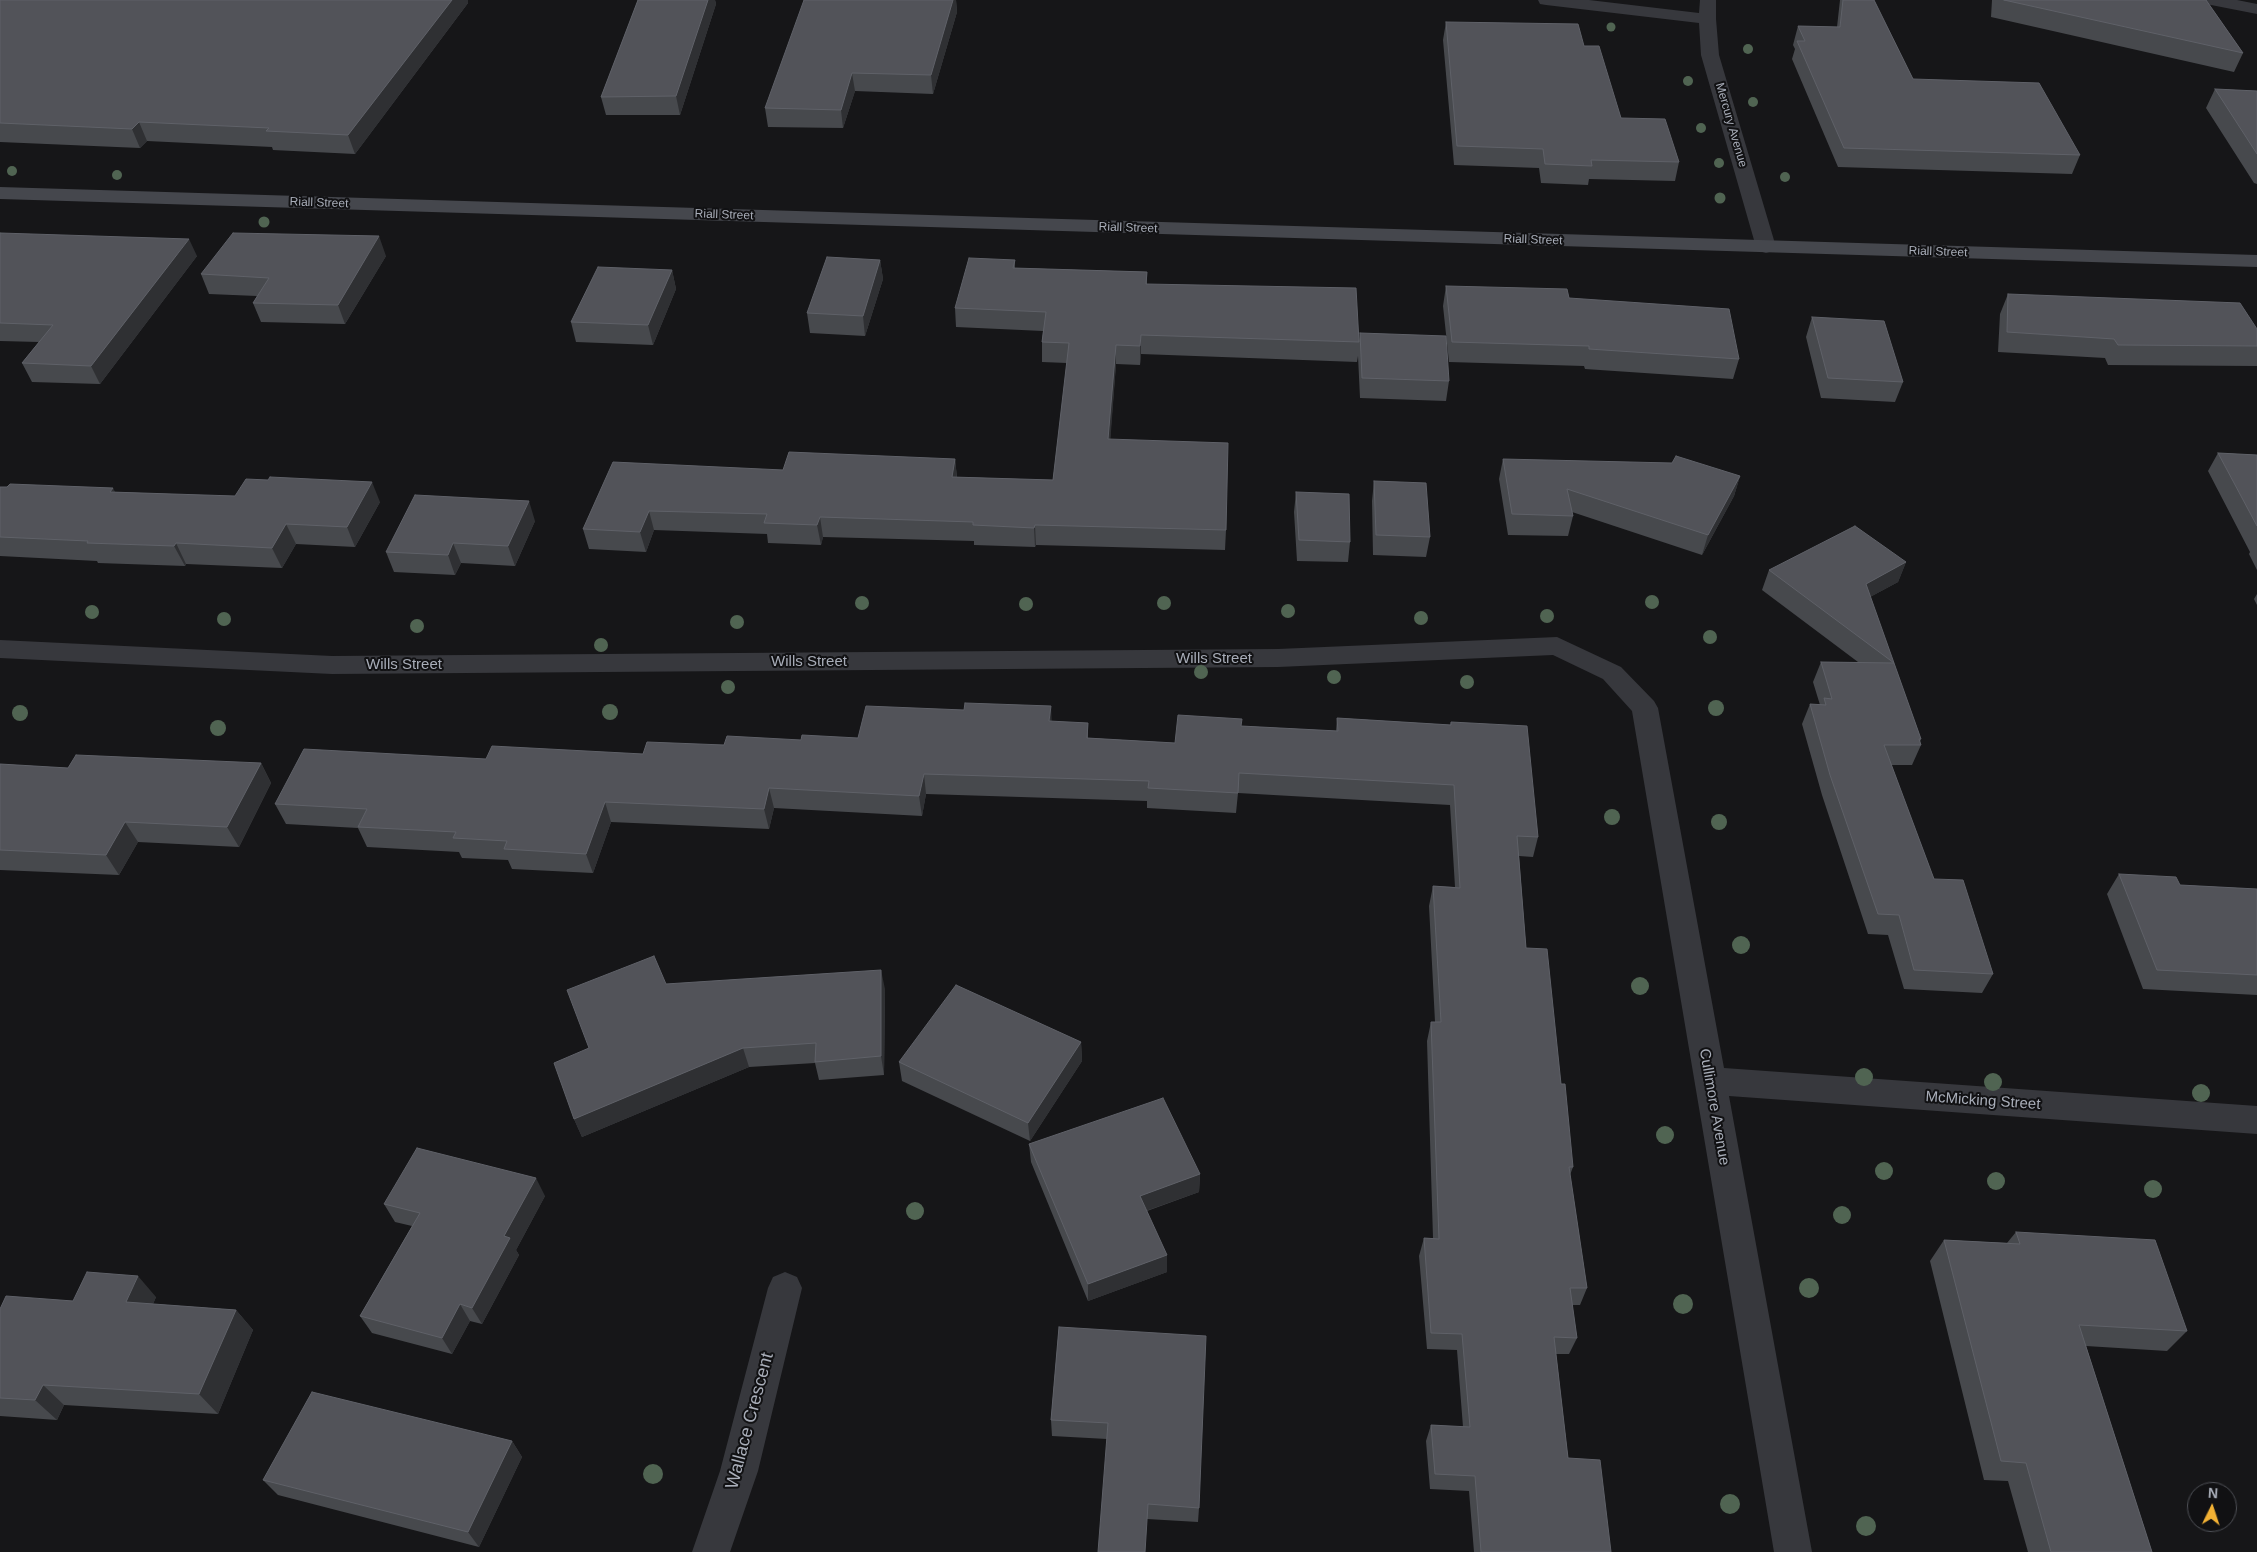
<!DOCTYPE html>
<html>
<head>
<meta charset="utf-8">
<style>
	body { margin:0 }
	#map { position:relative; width:2257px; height:1552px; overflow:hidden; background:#161618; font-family:Helvetica,sans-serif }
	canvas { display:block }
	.north { position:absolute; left:2187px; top:1482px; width:50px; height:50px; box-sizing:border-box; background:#111113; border:1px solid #4d4f55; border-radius:50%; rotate:4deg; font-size:14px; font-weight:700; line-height:20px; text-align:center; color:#a8adb8 }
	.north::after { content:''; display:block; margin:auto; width:18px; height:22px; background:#f2b134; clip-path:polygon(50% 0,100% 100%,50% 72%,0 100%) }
</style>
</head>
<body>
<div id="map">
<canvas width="2257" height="1552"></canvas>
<div class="north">N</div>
</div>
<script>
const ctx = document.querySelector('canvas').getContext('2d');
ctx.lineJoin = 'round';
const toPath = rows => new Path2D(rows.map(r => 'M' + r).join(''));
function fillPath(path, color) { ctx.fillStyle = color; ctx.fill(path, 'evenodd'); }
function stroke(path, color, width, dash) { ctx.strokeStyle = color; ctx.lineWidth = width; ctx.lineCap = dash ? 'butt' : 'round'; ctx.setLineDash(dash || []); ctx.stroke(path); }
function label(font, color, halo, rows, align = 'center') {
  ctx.font = font + ' Helvetica,sans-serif'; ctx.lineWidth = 4; ctx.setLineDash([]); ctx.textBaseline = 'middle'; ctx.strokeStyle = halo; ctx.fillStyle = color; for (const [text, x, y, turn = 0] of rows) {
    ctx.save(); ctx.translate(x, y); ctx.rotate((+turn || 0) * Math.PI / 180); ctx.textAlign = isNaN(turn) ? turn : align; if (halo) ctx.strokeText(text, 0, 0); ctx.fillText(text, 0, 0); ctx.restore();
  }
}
fillPath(toPath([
	[1538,0,1589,0,1699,13,1700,0,1716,0,1716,19,1719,55,1776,247,1773,251,1766,253,1759,251,1756,247,1701,55,1699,23,1546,5,1540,4,1538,0],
	[2204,0,2237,0,2257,4,2257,14,2206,4,2204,0],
	[1557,637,1621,667,1654,701,1658,708,1724,1068,2257,1106,2257,1134,1729,1096,1812,1552,1774,1552,1632,711,1603,679,1553,655,1278,667,332,674,0,658,0,640,332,656,1278,649,1557,637],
	[785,1272,797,1277,802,1288,758,1471,730,1552,692,1552,720,1471,768,1288,773,1277,785,1272]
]), '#37383d');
fillPath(toPath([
	[0,187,2257,255,2257,267,0,199,0,187]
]), '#45474d');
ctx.fillStyle = '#506452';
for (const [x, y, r] of [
	[1611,27,4.5],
	[1748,49,5],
	[1688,81,5],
	[1753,102,5],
	[1701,128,5],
	[1719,163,5],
	[12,171,5],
	[117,175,5],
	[1785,177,5],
	[1720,198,5.5],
	[264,222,5.5],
	[1652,602,7],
	[862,603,7],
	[1164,603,7],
	[1026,604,7],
	[1288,611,7],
	[92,612,7],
	[1547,616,7],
	[1421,618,7],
	[224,619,7],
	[737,622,7],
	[417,626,7],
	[1710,637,7],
	[601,645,7],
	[1201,672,7],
	[1334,677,7],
	[1467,682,7],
	[728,687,7],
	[1716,708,8],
	[610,712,8],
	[20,713,8],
	[218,728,8],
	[1612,817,8],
	[1719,822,8],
	[1741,945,9],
	[1640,986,9],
	[1864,1077,9],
	[1993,1082,9],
	[2201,1093,9],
	[1665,1135,9],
	[1884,1171,9],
	[1996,1181,9],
	[2153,1189,9],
	[915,1211,9],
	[1842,1215,9],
	[1809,1288,10],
	[1683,1304,10],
	[653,1474,10],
	[1730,1504,10],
	[1866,1526,10]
]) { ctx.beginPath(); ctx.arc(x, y, r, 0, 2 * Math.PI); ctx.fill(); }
fillPath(toPath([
	[0,0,468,0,468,3,355,154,273,150,272,147,147,141,140,148,0,142],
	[638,0,715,0,716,4,680,115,606,115,601,97],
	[953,0,956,0,957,12,933,94,855,91,843,128,768,127,765,108],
	[1840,0,1874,0,1913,79,2080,155,2072,174,1838,167,1792,59,1795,49,1793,45,1798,26,1837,27],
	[1992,0,2206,0,2243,53,2234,72,1991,17],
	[1446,22,1584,46,1621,118,1679,162,1675,181,1589,179,1588,185,1541,183,1539,168,1454,165,1443,40],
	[2215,89,2257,91,2257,184,2254,183,2206,108],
	[0,233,197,256,100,384,32,382,22,363,39,342,0,341],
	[386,256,345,324,261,322,253,303,257,296,209,294,201,274],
	[880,260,883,279,865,336,810,333,807,313],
	[1015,260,1015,268,1147,272,1147,284,1359,340,1360,333,1449,381,1446,401,1360,398,1358,356,1357,362,1141,354,1140,365,1116,364,1110,439,1226,530,1225,550,1036,545,1035,547,974,545,974,541,823,537,821,545,768,543,767,534,654,530,646,552,589,549,583,529,783,470,955,459,957,477,1053,480,1067,363,1042,362,1042,342,1043,331,956,327,955,308],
	[672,270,676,289,653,345,576,342,571,322],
	[1446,286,1569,298,1739,359,1733,379,1585,369,1584,366,1449,362,1443,306],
	[2008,294,2257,329,2257,366,2108,365,2105,358,1998,352,2000,314],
	[1812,317,1903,382,1895,402,1821,398,1806,337],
	[2218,453,2257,455,2257,570,2249,554,2250,552,2208,471],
	[1503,459,1740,476,1734,496,1702,555,1572,512,1573,516,1568,536,1508,535,1499,479],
	[1374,481,1430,537,1426,557,1373,555,1372,501],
	[0,487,116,492,380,502,355,547,296,544,282,568,186,564,185,566,98,563,97,561,0,556],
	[1296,492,1350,542,1348,562,1297,561,1294,512],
	[535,521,515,566,461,563,455,575,394,572,386,552],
	[1906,562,1898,582,1870,597,1921,739,1920,742,1921,745,1912,765,1891,765,1934,879,1993,974,1982,993,1904,989,1888,935,1868,934,1822,795,1802,724,1810,704,1820,705,1813,682,1821,662,1858,662,1762,590,1769,570],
	[2257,594,2257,605,2254,599],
	[1337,718,1450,725,1451,722,1538,837,1533,857,1519,856,1526,948,1561,1084,1573,1167,1570,1175,1587,1288,1580,1305,1572,1305,1577,1338,1569,1354,1556,1354,1568,1458,1611,1552,1474,1552,1469,1491,1430,1489,1426,1441,1431,1425,1463,1427,1457,1350,1427,1349,1419,1256,1424,1238,1433,1238,1427,1041,1431,1022,1435,1022,1429,906,1433,886,1455,887,1450,805,1238,793,1236,813,1147,808,1147,801,926,794,922,816,774,808,769,829,611,822,593,873,512,869,508,860,462,858,459,852,367,847,358,828,286,824,275,804,486,759,643,754,724,745,801,740,858,738,1052,722,1088,723,1088,738,1175,743,1241,726,1336,731],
	[261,763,271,783,239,847,138,842,119,875,0,870,0,764,68,768],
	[2119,874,2180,885,2257,889,2257,995,2143,989,2107,894],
	[666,984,885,989,884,1075,819,1080,815,1063,749,1067,582,1137,574,1119,589,1048],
	[1081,1042,1082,1061,1030,1141,902,1081,899,1062],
	[1029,1144,1200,1174,1199,1192,1147,1211,1167,1272,1088,1301,1031,1162],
	[545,1196,516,1250,519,1255,482,1324,470,1321,452,1354,372,1333,360,1316,412,1226,395,1222,384,1204],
	[2016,1232,2187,1331,2167,1351,2086,1346,2152,1552,2028,1552,2008,1481,1984,1480,1930,1261,1944,1240,2007,1243],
	[156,1297,153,1304,236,1310,253,1330,218,1414,64,1405,57,1420,0,1416,0,1309,73,1301],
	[1059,1327,1199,1508,1198,1522,1147,1519,1107,1439,1052,1436,1051,1420],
	[512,1441,522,1457,479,1547,278,1495,263,1480]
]), '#47494d');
fillPath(toPath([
	[452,0,468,0,468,3,355,154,348,135],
	[708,0,715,0,716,4,680,115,676,96],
	[953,0,956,0,957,12,933,94,931,75],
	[852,73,855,91,843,128,841,110],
	[139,122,147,141,140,148,132,129],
	[379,236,386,256,345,324,338,305],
	[189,239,197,256,100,384,91,366],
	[880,260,883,279,865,336,863,316],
	[672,270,676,289,653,345,648,325],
	[1141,335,1141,354,1140,365,1140,346],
	[1116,345,1116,364,1109,459,1108,439],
	[955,459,957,479,952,477],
	[1740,476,1734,496,1702,555,1708,535],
	[372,482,380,502,355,547,347,527],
	[113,488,124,508,110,492],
	[529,501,535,521,515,566,508,546],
	[649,511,654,530,646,552,640,532],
	[820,517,823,537,821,545,817,525],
	[286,524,296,544,282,568,272,548],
	[1035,525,1036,545,1035,547,1034,528],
	[176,543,186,564,185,566,174,546],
	[453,543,461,563,455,575,448,555],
	[1906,562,1898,582,1857,604,1866,584],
	[1051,706,1052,726,1049,721],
	[261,763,271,783,239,847,227,827],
	[924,774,926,794,922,816,919,796],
	[769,788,774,808,769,829,764,809],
	[605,802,611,822,593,873,586,854],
	[125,822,138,842,119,875,106,855],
	[881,970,885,989,884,1075,881,1056],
	[1081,1042,1082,1061,1030,1141,1028,1123],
	[743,1048,749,1067,582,1137,574,1119],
	[1200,1174,1199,1192,1140,1213,1140,1196],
	[536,1178,545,1196,516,1250,519,1255,482,1324,472,1308,504,1236],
	[1167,1255,1167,1272,1088,1301,1088,1284],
	[138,1276,156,1297,145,1323,126,1302],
	[460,1304,470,1321,452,1354,442,1338],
	[236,1310,253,1330,218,1414,199,1394],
	[43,1385,64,1405,57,1420,35,1400],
	[512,1441,522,1457,479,1547,468,1532]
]), '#2f3033');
const building = toPath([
	[0,0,452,0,348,135,266,131,269,128,139,122,132,129,0,123,0,0],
	[638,0,708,0,676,96,601,97,638,0],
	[804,0,953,0,931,75,852,73,841,110,765,108,804,0],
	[1843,0,1874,0,1913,79,2039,83,2080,155,1844,148,1797,41,1805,41,1798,26,1840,27,1843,0],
	[2004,0,2206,0,2243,53,2004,0],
	[1446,22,1578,24,1584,46,1599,46,1621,118,1665,119,1679,162,1591,160,1592,166,1545,164,1543,149,1457,146,1446,22],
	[2215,89,2257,91,2257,154,2215,89],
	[0,233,189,239,91,366,22,363,53,325,0,323,0,233],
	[233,233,379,236,338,305,253,303,269,278,201,274,233,233],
	[827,257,880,260,863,316,807,313,827,257],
	[969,258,1015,260,1013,268,1147,272,1146,284,1356,288,1359,342,1141,335,1140,346,1116,345,1108,439,1228,443,1226,530,1035,525,1034,528,973,525,973,522,820,517,817,525,764,523,767,514,649,511,640,532,583,529,613,462,783,470,789,452,955,459,952,477,1053,480,1069,343,1042,342,1046,312,955,308,969,258],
	[598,267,672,270,648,325,571,322,598,267],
	[1446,286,1567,289,1569,298,1729,309,1739,359,1589,349,1589,346,1452,342,1446,286],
	[2008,294,2240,303,2257,329,2257,346,2118,345,2114,339,2007,332,2008,294],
	[1812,317,1884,321,1903,382,1828,378,1812,317],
	[1360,333,1446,336,1449,381,1362,378,1360,333],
	[2218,453,2257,455,2257,526,2218,453],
	[1676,456,1740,476,1708,535,1567,489,1573,516,1512,514,1503,459,1672,463,1676,456],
	[270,477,372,482,347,527,286,524,272,548,176,543,174,546,87,543,88,541,0,537,0,487,7,487,10,484,113,488,110,492,235,496,246,479,268,480,270,477],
	[1374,481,1426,483,1430,537,1376,535,1374,481],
	[1296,492,1349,494,1350,542,1299,540,1296,492],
	[415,495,529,501,508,546,453,543,448,555,386,552,415,495],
	[1855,526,1906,562,1866,584,1894,663,1769,570,1855,526],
	[1821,662,1894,663,1921,739,1919,739,1921,745,1884,745,1934,879,1963,880,1993,974,1914,970,1899,915,1878,914,1830,775,1810,704,1826,705,1824,698,1832,699,1821,662],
	[965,703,1051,706,1049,721,1088,723,1087,738,1175,743,1178,715,1242,719,1241,726,1338,731,1337,718,1451,725,1451,722,1527,726,1538,837,1517,836,1526,948,1547,949,1561,1084,1565,1084,1573,1167,1569,1167,1587,1288,1570,1288,1577,1338,1554,1337,1568,1458,1600,1460,1611,1552,1481,1552,1475,1476,1435,1474,1431,1425,1470,1427,1462,1334,1431,1333,1424,1238,1439,1239,1431,1022,1441,1022,1433,886,1460,888,1454,785,1239,773,1238,793,1148,788,1149,781,924,774,919,796,769,788,764,809,605,802,586,854,504,849,507,841,453,838,456,832,358,827,367,809,275,804,304,749,486,759,492,746,643,754,647,742,724,745,727,736,801,740,802,735,858,738,866,706,964,710,965,703],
	[76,755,261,763,227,827,125,822,106,855,0,850,0,764,68,768,76,755],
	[2119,874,2176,877,2180,885,2257,889,2257,975,2157,970,2119,874],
	[654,956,666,984,881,970,881,1056,815,1062,816,1043,743,1048,574,1119,554,1063,589,1048,567,990,654,956],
	[956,985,1081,1042,1028,1123,899,1062,956,985],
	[1163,1098,1200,1174,1140,1196,1167,1255,1088,1284,1029,1144,1163,1098],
	[417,1148,536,1178,504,1236,510,1238,472,1308,460,1304,442,1338,360,1316,420,1213,384,1204,417,1148],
	[2016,1232,2155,1240,2187,1331,2079,1325,2152,1552,2051,1552,2026,1463,2001,1461,1944,1240,2020,1244,2016,1232],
	[87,1272,138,1276,126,1302,236,1310,199,1394,43,1385,35,1400,0,1398,0,1309,6,1296,73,1301,87,1272],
	[1059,1327,1206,1336,1199,1508,1148,1504,1145,1552,1098,1552,1108,1423,1051,1420,1059,1327],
	[312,1392,512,1441,468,1532,263,1480,312,1392]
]);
fillPath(building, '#525359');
stroke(building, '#5f6168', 1);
label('12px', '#a8adb8', '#111113', [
	["Mercury Avenue",1731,125,74],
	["Riall Street",319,203,2],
	["Riall Street",724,215,2],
	["Riall Street",1128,228,2],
	["Riall Street",1533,240,2],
	["Riall Street",1938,252,2]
]);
label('15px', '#a8adb8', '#111113', [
	["Wills Street",1214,659],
	["Wills Street",809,662],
	["Wills Street",404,665],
	["McMicking Street",1983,1101,4],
	["Cullimore Avenue",1714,1107,80]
]);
label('18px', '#a8adb8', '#111113', [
	["Wallace Crescent",750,1421,-75]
]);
</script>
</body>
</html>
